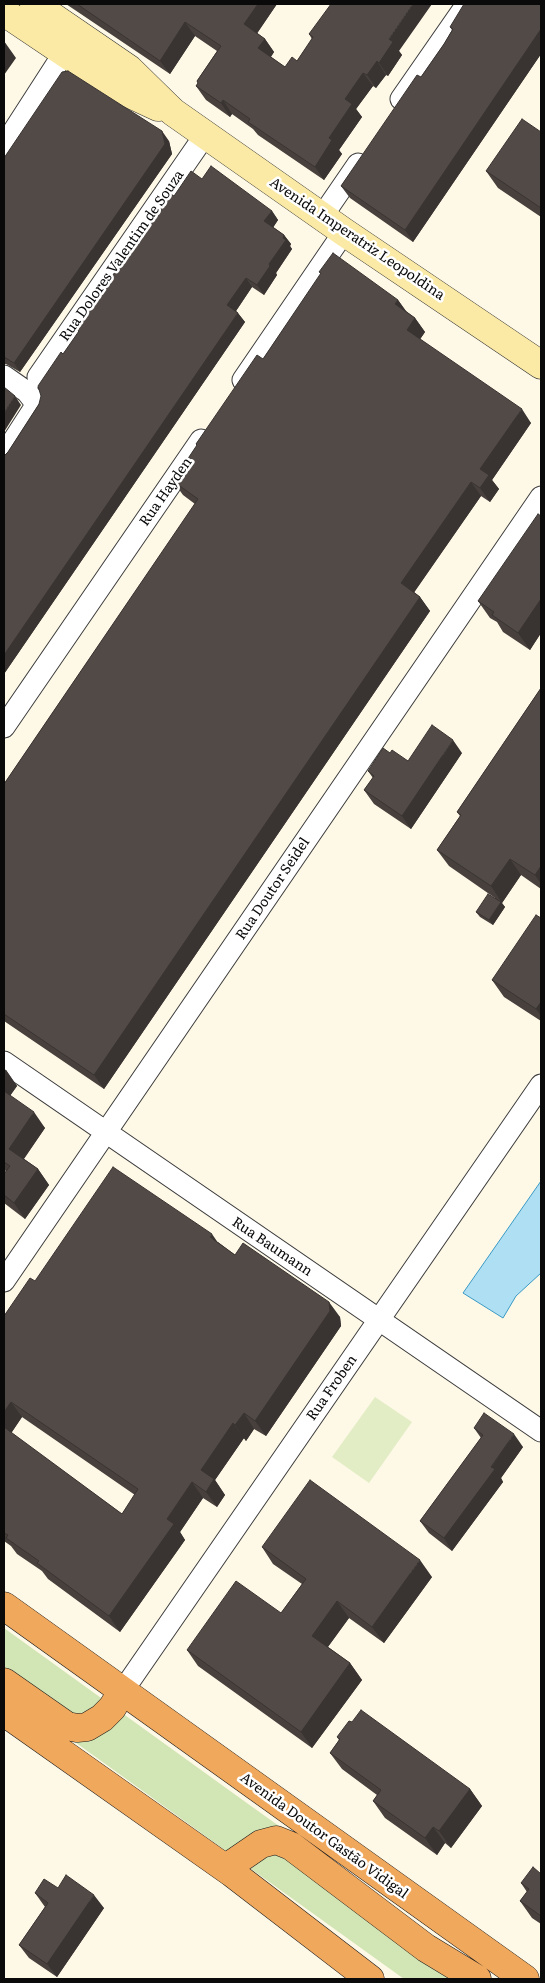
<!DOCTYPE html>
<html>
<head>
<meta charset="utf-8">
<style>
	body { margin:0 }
	#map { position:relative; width:545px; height:1983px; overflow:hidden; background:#fef8e7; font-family:Literata,serif }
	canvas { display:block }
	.frame { position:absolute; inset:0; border:5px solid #0a0a0a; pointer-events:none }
</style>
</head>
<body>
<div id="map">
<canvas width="545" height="1983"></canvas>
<div class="frame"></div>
</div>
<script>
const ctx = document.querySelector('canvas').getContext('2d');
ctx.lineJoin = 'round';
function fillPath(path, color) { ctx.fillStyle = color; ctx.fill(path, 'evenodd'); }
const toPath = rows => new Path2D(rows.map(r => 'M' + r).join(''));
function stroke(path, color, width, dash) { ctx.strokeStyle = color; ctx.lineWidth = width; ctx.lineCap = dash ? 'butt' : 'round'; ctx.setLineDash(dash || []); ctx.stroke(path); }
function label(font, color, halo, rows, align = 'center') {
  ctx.font = font + ' Literata,serif'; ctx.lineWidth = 5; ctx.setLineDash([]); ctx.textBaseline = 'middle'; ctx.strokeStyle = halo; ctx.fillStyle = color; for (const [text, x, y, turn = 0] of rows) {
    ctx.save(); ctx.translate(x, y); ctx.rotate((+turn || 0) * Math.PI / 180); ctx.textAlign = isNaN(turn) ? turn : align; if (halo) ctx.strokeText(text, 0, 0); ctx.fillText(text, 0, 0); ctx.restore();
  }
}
fillPath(toPath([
	[4,1628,251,1806,493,1979,404,1979,4,1691]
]), '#d2e5b4');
fillPath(toPath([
	[375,1397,412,1422,369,1483,332,1457]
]), '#e3edc5');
const water = toPath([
	[541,1181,541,1273,516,1296,503,1318,463,1293,541,1181]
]);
fillPath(water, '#afdff2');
stroke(water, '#3a9ac5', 1);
const minor = toPath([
	[401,99,467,4],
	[4,146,64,53],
	[323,215,358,164],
	[4,376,27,392,34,401,35,407,4,455],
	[38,377,205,135],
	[243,380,344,232],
	[4,727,201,440],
	[4,1062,541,1431],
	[4,1281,541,497],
	[122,1692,541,1085]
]);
const secondary = toPath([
	[34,4,129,69,173,112,344,232,541,365],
	[4,12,102,78,128,93,158,107]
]);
const trunk = toPath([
	[4,1606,525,1979],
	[4,1682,67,1726,77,1728,87,1727,102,1718,112,1708,122,1692],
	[4,1712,232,1873,370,1979],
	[226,1868,261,1844,276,1840,291,1846,426,1948,477,1979]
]);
stroke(minor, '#3d3d3d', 23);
stroke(secondary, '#2c2c2c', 29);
stroke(trunk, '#1b1b1b', 29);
stroke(minor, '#fff', 21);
stroke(secondary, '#fbeaa5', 28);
stroke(trunk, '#f0a85d', 28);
fillPath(toPath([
	[66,4,277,4,257,33,265,39,274,52,271,57,285,67,297,61,312,39,309,34,399,51,402,55,388,76,386,75,376,88,373,86,356,109,362,117,339,150,342,154,324,180,258,135,253,129,232,114,230,117,206,100,196,86,198,83,197,81,217,51,195,36,170,74],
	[541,4,541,54,413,242,350,198,341,186,421,77,444,44,452,30,450,27],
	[541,132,541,217,498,188,486,171],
	[169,141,172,154,20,372,6,364,4,364,4,158],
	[202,179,272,211,278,220,273,227,284,235,291,244,290,246,292,249,276,273,277,275,264,295,252,287,236,311,245,322,4,674,4,456,8,452,39,404,63,354,79,332,76,329,174,196],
	[319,272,398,300,406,311,415,318,425,332,420,339,531,423,492,480,499,489,490,502,481,496,414,592,420,597,430,611,104,1089,4,1021,4,784,195,504,183,495,173,481,197,446,196,444,263,359,321,274],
	[541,516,541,633,530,650,503,632,497,622,490,618,478,601],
	[541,688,541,889,521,875,502,903,505,907,493,925,480,917,476,912,495,898,449,866,437,850,460,816,457,812],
	[390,753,408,761,462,753,411,829,374,804,364,790,373,778,368,771],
	[541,918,541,1021,504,997,492,980],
	[4,1069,6,1070,17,1086,10,1096,45,1128,24,1159,38,1169,49,1185,25,1219,4,1203,4,1174,6,1171,4,1170],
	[218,1242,235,1255,340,1317,341,1326,266,1436,254,1429,246,1441,244,1438,215,1480,225,1495,217,1507,203,1498,180,1532,185,1540,120,1632,48,1579,42,1571,17,1554,11,1546,4,1541,4,1316,35,1281],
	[22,1417,135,1495,122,1514,11,1433],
	[474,1428,523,1447,501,1478,503,1482,452,1551,429,1533,420,1521,481,1438],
	[262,1547,432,1577,384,1643,349,1618,328,1647,350,1663,362,1680,312,1748,198,1666,187,1650,281,1613,302,1584,273,1564],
	[337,1737,470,1789,482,1806,451,1848,445,1843,437,1855,385,1818,373,1801,377,1795,342,1769,330,1753,339,1740],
	[541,1874,541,1924,532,1918,520,1901,527,1892,521,1883],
	[58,1888,104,1908,57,1977,29,1958,19,1945,45,1907,35,1893]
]), '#47403d');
fillPath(toPath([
	[258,4,277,4,254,38,244,24],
	[413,4,432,4,399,51,402,55,388,76,379,63,389,39],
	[185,22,195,36,170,74,160,61],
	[541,29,541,54,413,242,405,230],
	[265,39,274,52,267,62,258,48],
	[4,41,16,58,4,75],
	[377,61,386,75,376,88,367,75],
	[363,73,373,86,356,109,362,117,339,150,342,154,324,180,315,167,329,138,345,99],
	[223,100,232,114,230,117,221,103],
	[162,131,169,141,172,154,20,372,14,363],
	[272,211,278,220,271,231,264,221],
	[284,235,291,244,290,246,292,249,276,273,277,275,264,295,257,285],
	[246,278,252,287,234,314,227,305],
	[398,300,408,314,395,304],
	[238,313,245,322,4,674,4,655],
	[415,318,425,332,417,344,407,330],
	[15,396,21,405,4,432,4,413],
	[522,409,531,423,492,480,499,489,490,502,480,488,480,469],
	[471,482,481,496,411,597,401,583],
	[420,597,430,611,104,1089,94,1075],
	[541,599,541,633,530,650,518,633],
	[453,740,462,753,411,829,402,816],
	[510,859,521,875,502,903,491,886],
	[541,866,541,884,535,875],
	[501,902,505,907,493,925,489,920],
	[541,1002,541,1016,536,1009],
	[6,1070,17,1086,6,1101,4,1098,4,1073],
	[34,1112,45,1128,20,1164,9,1149],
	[38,1169,49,1185,25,1219,14,1203],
	[212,1234,223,1250,210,1237],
	[329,1302,340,1317,341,1326,266,1436,255,1421],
	[11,1402,22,1417,8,1438,4,1432,4,1412],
	[244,1413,254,1429,246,1441,235,1425],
	[233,1423,244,1438,215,1480,225,1495,217,1507,206,1492,201,1470],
	[514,1434,523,1447,501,1478,503,1482,452,1551,444,1538],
	[192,1482,203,1498,180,1532,185,1540,120,1632,109,1616,167,1519],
	[420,1560,432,1577,384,1643,372,1627],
	[337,1601,349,1618,324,1652,312,1636],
	[350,1663,362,1680,312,1748,301,1732],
	[470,1789,482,1806,451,1848,439,1831],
	[433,1827,445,1843,437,1855,425,1838],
	[94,1895,104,1908,57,1977,47,1964]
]), '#393432');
const building = toPath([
	[77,4,258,4,244,24,265,39,258,48,285,67,292,57,297,61,313,37,309,34,331,4,413,4,389,39,393,42,379,63,377,61,367,75,363,73,345,99,352,104,329,138,332,140,315,167,248,122,250,119,223,100,221,103,196,86,198,83,197,81,221,46,185,22,160,61,77,4],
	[464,4,541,4,541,29,405,230,341,186,417,75,421,77,444,44,453,29,450,27,464,4],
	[68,71,162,131,165,144,14,363,4,357,4,158,62,72,68,71],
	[522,119,541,132,541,208,486,171,522,119],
	[211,166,272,211,264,221,284,235,283,238,286,240,269,264,270,266,257,285,246,278,227,305,238,313,4,655,4,456,8,452,39,404,41,396,38,386,61,352,63,354,79,331,76,329,169,193,174,196,191,171,202,179,211,166],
	[333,253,398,300,395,304,415,318,407,330,522,409,480,469,489,475,480,488,471,482,401,583,420,597,94,1075,4,1014,4,784,198,499,173,481,197,445,196,444,257,355,263,359,321,273,319,272,333,253],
	[4,387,15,396,4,413,4,387],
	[538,514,541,516,541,599,518,633,492,615,494,612,478,601,538,514],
	[541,688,541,866,535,875,510,859,491,886,437,850,461,815,457,812,541,688],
	[432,725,453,740,402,816,364,790,374,776,368,771,383,748,390,753,392,750,408,761,432,725],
	[488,894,501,902,489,920,476,912,488,894],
	[536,915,541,918,541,1002,536,1009,492,980,536,915],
	[4,1091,34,1112,9,1149,38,1169,14,1203,4,1195,4,1174,10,1166,4,1162,4,1091],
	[113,1167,212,1234,210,1237,235,1255,243,1243,329,1302,330,1311,255,1421,244,1413,235,1425,233,1423,201,1470,214,1479,206,1492,192,1482,167,1519,174,1524,109,1616,37,1563,39,1561,6,1538,8,1535,4,1533,4,1427,122,1514,138,1489,11,1402,4,1412,4,1316,30,1278,35,1281,113,1167],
	[484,1413,514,1434,491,1467,495,1469,444,1538,420,1521,483,1435,474,1428,484,1413],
	[310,1480,420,1560,372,1627,337,1601,312,1636,350,1663,301,1732,187,1650,236,1581,281,1613,306,1579,262,1547,310,1480],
	[361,1710,470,1789,439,1831,433,1827,425,1838,373,1801,381,1790,330,1753,340,1739,337,1737,349,1721,352,1722,361,1710],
	[533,1867,541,1874,541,1916,520,1901,529,1889,521,1883,533,1867],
	[66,1875,94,1895,47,1964,19,1945,48,1903,35,1893,44,1879,58,1888,66,1875]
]);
fillPath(building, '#524a47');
stroke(building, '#393432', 1);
label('14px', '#0a0a0a', '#fff', [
	["Avenida Imperatriz Leopoldina",357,239,34],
	["Rua Dolores Valentim de Souza",122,256,-55],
	["Rua Hayden",166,492,-55],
	["Rua Doutor Seidel",273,889,-56],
	["Rua Baumann",272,1247,34],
	["Rua Froben",332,1388,-55],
	["Avenida Doutor Gastão Vidigal",324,1836,36]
]);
</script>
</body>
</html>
